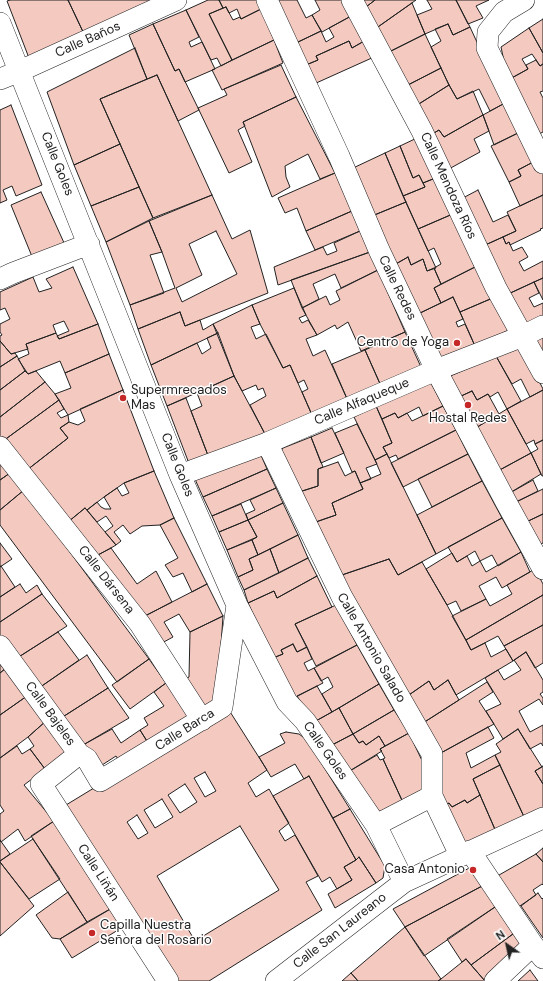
<!DOCTYPE html>
<html>
<head>
<meta charset="utf-8">
<style>
	body { margin:0 }
	#map { position:relative; width:543px; height:981px; overflow:hidden; background:#fff; font-family:"DM Sans",sans-serif }
	canvas { display:block }
	.north { position:absolute; left:487px; top:925px; width:40px; height:40px; -webkit-text-stroke:3px #fff; paint-order:stroke; rotate:326deg; font-size:11px; font-weight:700; line-height:16px; text-align:center; color:#222 }
	.north::after { content:''; display:block; margin:auto; width:14px; height:18px; background:#222; clip-path:polygon(50% 0,100% 100%,50% 72%,0 100%) }
</style>
</head>
<body>
<div id="map">
<canvas width="543" height="981"></canvas>
<div class="north">N</div>
</div>
<script>
const ctx = document.querySelector('canvas').getContext('2d');
ctx.lineJoin = 'round';
function fillPath(path, color) { ctx.fillStyle = color; ctx.fill(path, 'evenodd'); }
const toPath = rows => new Path2D(rows.map(r => 'M' + r).join(''));
function stroke(path, color, width, dash) { ctx.strokeStyle = color; ctx.lineWidth = width; ctx.lineCap = dash ? 'butt' : 'round'; ctx.setLineDash(dash || []); ctx.stroke(path); }
function label(font, color, halo, rows, align = 'center') {
  ctx.font = font + ' "DM Sans",sans-serif'; ctx.lineWidth = 3; ctx.setLineDash([]); ctx.textBaseline = 'middle'; ctx.strokeStyle = halo; ctx.fillStyle = color; for (const [text, x, y, turn = 0] of rows) {
    ctx.save(); ctx.translate(x, y); ctx.rotate((+turn || 0) * Math.PI / 180); ctx.textAlign = isNaN(turn) ? turn : align; if (halo) ctx.strokeText(text, 0, 0); ctx.fillText(text, 0, 0); ctx.restore();
  }
}
const building = toPath([
	[10,0,68,0,85,36,29,58,7,1,10,0],
	[68,0,158,0,85,36,68,0],
	[208,0,219,0,223,8,209,14,232,60,221,66,217,58,211,60,186,10,208,0],
	[219,0,257,0,261,9,241,19,237,9,229,13,226,7,223,8,219,0],
	[276,0,297,0,306,18,312,15,321,31,296,43,276,0],
	[315,0,345,0,353,15,322,32,312,15,320,10,315,0],
	[362,0,375,0,366,7,362,0],
	[375,0,416,0,375,29,366,7,375,0],
	[427,0,456,0,470,27,453,35,448,24,425,34,417,15,432,9,427,0],
	[456,0,489,0,476,6,483,18,468,24,456,0],
	[412,3,425,34,387,53,375,29,412,3],
	[226,7,233,20,240,17,241,19,261,9,274,40,232,60,209,14,226,7],
	[186,10,199,37,189,42,191,47,202,42,215,69,185,82,179,69,175,71,153,24,186,10],
	[353,15,366,40,352,48,349,41,316,56,318,60,306,65,296,43,321,31,326,42,334,37,329,28,353,15],
	[543,19,543,53,529,28,543,19],
	[153,24,175,71,179,69,199,110,178,121,157,75,147,79,129,35,153,24],
	[448,24,453,35,470,27,505,103,490,111,479,89,457,99,449,85,431,47,441,41,435,29,448,24],
	[529,28,543,53,543,64,540,66,532,54,522,59,528,69,508,80,501,47,529,28],
	[425,34,441,68,404,87,387,53,425,34],
	[274,40,283,63,222,90,212,70,274,40],
	[366,40,374,57,314,84,306,65,318,60,316,56,349,41,352,48,366,40],
	[135,48,147,79,100,99,120,144,74,165,47,92,135,48],
	[536,60,540,66,543,64,543,91,540,92,543,98,543,132,537,135,508,80,528,69,526,65,536,60],
	[281,65,296,97,243,122,245,126,238,130,252,162,229,173,198,108,227,95,224,89,281,65],
	[441,68,449,85,414,107,404,87,441,68],
	[157,75,212,195,153,218,100,99,157,75],
	[449,85,457,99,473,91,483,115,444,137,439,130,429,136,414,107,449,85],
	[296,97,335,173,320,179,308,154,285,166,286,177,290,187,272,197,243,122,296,97],
	[505,103,518,133,494,145,483,115,505,103],
	[11,105,42,185,16,196,12,186,3,190,7,200,0,203,0,110,11,105],
	[483,115,489,131,474,139,480,152,447,170,429,136,439,130,444,137,483,115],
	[518,133,537,160,518,170,521,176,509,182,491,146,518,133],
	[419,137,438,177,423,183,419,175,413,178,400,146,419,137],
	[120,144,139,187,91,206,74,165,120,144],
	[400,146,413,178,419,175,425,187,403,196,385,153,400,146],
	[385,153,406,202,372,216,351,169,385,153],
	[537,160,543,174,543,195,520,206,509,182,521,176,518,170,537,160],
	[335,173,352,211,306,231,297,208,285,213,278,198,335,173],
	[438,177,455,213,418,229,403,196,425,187,423,183,438,177],
	[139,187,153,218,106,242,91,206,139,187],
	[478,190,493,222,508,215,516,231,483,246,461,199,478,190],
	[41,192,65,245,33,259,11,205,41,192],
	[212,195,232,239,250,230,268,293,185,326,180,312,138,329,130,305,175,288,162,252,149,221,212,195],
	[216,231,237,274,182,302,176,288,202,275,189,244,216,231],
	[543,195,543,228,540,229,541,230,510,245,509,242,506,244,503,237,516,231,507,212,543,195],
	[406,202,436,268,427,271,423,259,411,265,408,257,394,265,372,216,406,202],
	[352,211,360,231,315,250,306,231,352,211],
	[455,213,479,265,441,284,434,268,441,264,434,248,428,251,418,229,455,213],
	[149,221,162,252,150,255,164,293,130,305,106,242,149,221],
	[360,231,370,252,278,285,274,267,323,247,327,255,337,251,334,243,360,231],
	[503,237,506,244,509,242,513,251,522,247,528,257,519,262,524,271,543,261,543,278,506,295,483,246,503,237],
	[370,252,378,270,341,288,335,274,313,284,319,299,302,308,291,280,370,252],
	[408,257,411,265,423,259,427,271,434,268,441,284,434,288,441,303,418,314,394,265,408,257],
	[479,265,495,297,460,312,453,297,441,303,434,288,479,265],
	[73,267,98,324,59,339,57,336,69,331,64,321,53,325,56,333,26,344,28,349,11,354,0,341,0,336,2,335,0,332,0,324,10,319,5,308,0,310,0,292,33,277,39,292,52,288,46,279,73,267],
	[378,270,405,332,361,351,348,322,337,329,335,325,317,335,302,308,326,296,330,305,340,300,336,291,378,270],
	[543,278,543,300,534,282,543,278],
	[534,282,539,293,529,298,534,307,543,303,543,322,525,330,506,295,534,282],
	[294,288,306,315,299,318,302,323,308,320,317,335,306,339,313,356,325,350,348,401,312,415,302,392,308,389,304,380,298,383,290,365,283,368,260,324,252,305,294,288],
	[453,297,463,319,456,322,458,327,465,324,475,346,440,359,418,314,453,297],
	[495,297,509,330,475,346,460,312,495,297],
	[252,305,260,324,251,327,256,339,266,334,283,368,290,365,312,415,265,434,250,405,266,396,263,388,258,390,256,385,242,391,234,376,213,324,252,305],
	[180,312,185,326,200,320,203,330,213,324,218,333,151,365,138,329,180,312],
	[98,324,109,354,65,373,60,361,28,374,18,359,29,354,26,344,56,333,59,339,98,324],
	[543,331,543,357,532,336,543,331],
	[405,332,421,367,381,386,365,350,405,332],
	[218,333,234,376,167,406,151,365,197,343,202,354,211,348,207,338,218,333],
	[0,341,11,354,15,353,17,356,0,367,0,341],
	[521,345,543,389,543,390,530,397,521,379,512,384,496,356,521,345],
	[365,350,381,386,348,401,332,364,365,350],
	[109,354,123,390,68,415,55,394,71,388,65,373,109,354],
	[17,356,25,371,0,390,0,367,17,356],
	[496,356,521,401,507,409,498,392,490,397,488,394,477,400,472,391,459,397,448,377,496,356],
	[25,371,28,374,36,371,45,382,0,417,0,390,25,371],
	[234,376,265,434,209,458,191,411,202,406,197,393,234,376],
	[430,381,443,406,423,416,419,407,398,418,395,413,382,419,376,406,430,381],
	[45,382,55,394,59,400,3,441,0,437,0,417,45,382],
	[123,390,154,471,124,483,104,497,87,510,85,508,68,522,27,470,68,438,60,428,69,422,78,425,85,421,80,409,123,390],
	[543,390,543,440,535,444,534,440,526,444,507,409,543,390],
	[472,391,477,400,488,394,499,414,474,429,459,397,472,391],
	[186,398,209,458,190,466,167,406,186,398],
	[59,400,64,409,57,413,61,418,68,415,69,422,60,428,68,438,27,470,3,441,59,400],
	[376,406,392,443,383,447,387,454,375,460,354,417,376,406],
	[443,406,456,430,398,459,396,455,389,458,383,447,392,443,382,419,395,413,398,418,407,413,412,421,443,406],
	[507,409,531,453,496,472,474,429,507,409],
	[357,424,377,464,366,468,371,479,360,483,355,471,352,472,335,433,357,424],
	[332,428,344,453,321,463,311,437,332,428],
	[456,430,468,454,403,487,391,463,456,430],
	[311,437,323,467,318,469,318,486,296,493,280,452,283,448,311,437],
	[543,440,543,476,542,476,531,453,538,449,535,444,543,440],
	[260,453,267,469,203,497,194,477,260,453],
	[531,453,541,474,508,494,496,472,531,453],
	[387,454,436,554,398,575,389,559,336,577,310,524,336,515,332,503,363,489,360,483,381,474,375,460,387,454],
	[468,454,482,481,432,507,418,479,468,454],
	[0,460,10,473,0,480,0,460],
	[338,462,345,476,355,471,363,489,332,503,336,515,310,524,296,493,318,486,318,469,338,462],
	[267,469,276,488,212,516,203,497,267,469],
	[154,471,174,518,160,525,142,526,130,534,123,525,114,532,121,541,116,545,105,532,113,526,106,516,97,522,87,510,97,502,101,507,105,509,111,509,104,497,117,488,122,496,129,493,124,483,154,471],
	[10,473,24,490,0,510,0,480,10,473],
	[533,480,538,491,512,504,508,494,533,480],
	[482,481,502,518,436,554,417,515,482,481],
	[276,488,283,503,248,520,246,514,255,510,250,500,276,488],
	[543,489,543,514,522,524,512,504,543,489],
	[24,490,149,659,117,682,0,525,0,510,24,490],
	[283,503,298,535,258,555,252,540,257,537,248,520,283,503],
	[241,504,248,520,219,532,212,516,241,504],
	[85,508,116,545,111,548,96,556,68,522,85,508],
	[543,514,543,543,535,547,522,524,543,514],
	[174,518,207,584,192,592,183,573,173,577,165,565,178,558,160,525,174,518],
	[502,518,521,552,498,566,492,555,480,561,475,551,457,562,448,547,502,518],
	[248,520,257,537,227,550,219,532,248,520],
	[298,535,308,558,279,573,270,549,298,535],
	[252,540,258,555,249,559,253,570,238,577,227,550,252,540],
	[0,543,12,559,0,567,0,543],
	[111,548,137,584,156,571,172,602,143,617,96,556,111,548],
	[270,549,279,573,244,590,238,577,253,570,249,559,270,549],
	[521,552,530,572,502,588,496,577,479,586,486,599,461,611,456,601,447,605,426,569,452,553,457,562,467,556,472,566,480,561,486,572,521,552],
	[308,558,317,576,277,598,274,591,248,603,244,590,308,558],
	[389,559,398,575,422,562,447,605,471,650,485,643,491,657,506,649,513,661,456,695,448,680,434,690,429,681,406,697,336,577,389,559],
	[1,566,15,587,0,597,0,567,1,566],
	[535,569,543,584,543,595,466,640,452,616,486,599,490,606,512,594,507,585,535,569],
	[317,576,332,607,295,624,307,647,297,652,293,644,281,650,283,654,273,658,248,603,274,591,277,598,317,576],
	[20,584,26,593,37,585,42,594,0,622,0,597,20,584],
	[207,584,223,616,190,632,179,614,164,622,173,637,160,644,143,617,207,584],
	[42,594,67,626,14,660,0,641,0,622,42,594],
	[543,595,543,625,504,646,498,636,471,650,466,640,543,595],
	[336,605,357,645,316,666,295,624,336,605],
	[223,616,217,707,203,715,181,682,189,677,190,632,223,616],
	[543,625,543,663,535,668,526,652,513,661,504,646,543,625],
	[58,632,79,660,36,690,14,660,58,632],
	[293,644,297,652,307,647,312,659,304,663,308,671,314,668,323,683,292,699,273,658,283,654,281,650,293,644],
	[357,645,379,684,332,712,322,694,333,687,328,677,321,681,314,668,357,645],
	[526,652,543,680,543,692,540,694,543,698,543,705,539,699,519,711,530,732,543,725,543,746,541,743,530,749,518,729,503,739,486,711,501,704,485,678,498,670,504,680,521,670,514,660,526,652],
	[87,655,108,688,58,720,36,690,87,655],
	[149,659,166,683,130,709,112,685,149,659],
	[0,661,6,668,0,673,0,661],
	[6,668,27,696,0,715,0,673,6,668],
	[448,680,459,700,423,723,406,697,429,681,434,690,448,680],
	[487,682,493,692,479,701,494,724,439,754,423,723,487,682],
	[166,683,192,720,150,746,140,730,148,725,144,718,164,706,154,692,166,683],
	[379,684,394,710,353,734,339,708,379,684],
	[317,686,332,712,314,722,297,696,317,686],
	[108,688,129,718,83,745,61,718,108,688],
	[27,696,46,721,28,737,0,758,0,715,27,696],
	[227,707,267,770,248,783,256,797,269,789,273,796,289,823,279,831,285,841,295,835,318,876,306,882,322,910,209,981,174,981,66,805,227,707],
	[205,772,216,791,205,797,194,778,205,772],
	[185,784,197,802,180,813,168,795,185,784],
	[162,799,173,817,155,828,144,810,162,799],
	[137,815,148,833,138,839,127,822,137,815],
	[240,826,279,890,195,941,157,876,240,826],
	[339,708,353,734,330,746,314,722,339,708],
	[394,710,409,733,385,746,379,736,366,745,363,741,359,743,353,734,394,710],
	[46,721,69,753,45,769,30,749,34,746,28,737,46,721],
	[488,727,494,738,466,753,471,768,495,755,500,765,473,779,480,795,467,803,465,800,452,807,449,803,442,807,439,754,488,727],
	[112,729,121,743,140,730,150,746,121,764,116,756,99,767,83,745,112,729],
	[518,729,542,767,535,771,543,784,543,812,526,821,495,755,501,752,496,744,518,729],
	[286,732,299,734,307,740,350,809,333,818,309,776,304,779,295,764,271,777,259,757,285,743,280,734,286,732],
	[409,733,425,767,425,800,406,809,383,759,385,758,380,749,409,733],
	[353,734,359,743,363,741,366,745,379,736,385,746,380,749,382,751,348,772,330,746,353,734],
	[17,746,22,754,30,749,45,769,24,785,54,821,25,841,18,829,1,842,0,840,0,814,4,811,0,805,0,758,17,746],
	[377,755,380,760,383,759,406,809,381,822,348,772,377,755],
	[500,765,526,821,497,834,473,779,500,765],
	[543,766,543,784,535,771,543,766],
	[309,776,356,860,344,867,352,880,337,889,330,877,322,882,273,796,309,776],
	[480,795,497,834,461,847,442,807,449,803,452,807,465,800,467,803,480,795],
	[350,809,385,866,383,878,376,883,359,857,356,860,333,818,350,809],
	[54,821,112,908,87,922,31,836,54,821],
	[33,839,60,879,29,899,0,862,0,861,33,839],
	[0,840,10,854,0,861,0,840],
	[543,848,543,862,536,854,543,848],
	[536,854,543,862,543,885,542,884,533,890,536,895,514,910,492,879,536,854],
	[359,857,376,883,335,908,328,894,352,880,344,867,356,860,359,857],
	[0,862,34,906,0,936,0,862],
	[473,866,484,885,405,927,393,909,473,866],
	[484,885,498,905,424,956,405,927,484,885],
	[68,892,87,922,60,939,52,938,36,915,68,892],
	[538,893,542,899,543,898,543,938,521,906,538,893],
	[498,905,517,931,471,965,466,959,462,962,447,939,498,905],
	[112,908,123,927,72,958,60,939,112,908],
	[405,927,441,979,438,981,358,981,351,973,405,927],
	[517,931,528,945,490,981,485,981,471,965,517,931],
	[466,959,485,981,438,981,441,979,466,959],
	[530,970,538,981,518,981,530,970],
	[351,973,358,981,342,981,351,973]
]);
fillPath(building, '#f3c9c0');
stroke(building, '#222', 1);
const street = toPath([
	[267,0,339,156,379,250,436,370,506,502,543,569],
	[352,0,422,131,496,288,543,373],
	[524,0,504,12,488,32,487,48,543,163],
	[0,23,180,475,237,605,287,702,305,721,376,825,404,882],
	[0,79,20,71,176,0],
	[0,279,13,273,89,244],
	[267,443,342,597,432,754,432,796,460,855],
	[0,447,140,624,202,720],
	[180,475,267,443,436,370,523,336,543,326],
	[0,646,79,754,87,759,100,781,222,707,237,605],
	[79,754,41,784,168,981],
	[376,825,432,796],
	[470,851,533,945,543,958],
	[276,981,404,882,543,818],
	[495,981,533,945]
]);
stroke(street, '#222', 22);
stroke(street, '#fff', 21);
for (const [x, y, r, color] of [
	[457,343,4,"#c62828"],
	[123,398,4,"#c62828"],
	[468,405,4,"#c62828"],
	[473,870,4,"#c62828"],
	[92,933,4,"#c62828"]
]) { const dot = new Path2D(); dot.arc(x, y, r, 0, 2 * Math.PI); ctx.fillStyle = color; ctx.fill(dot); stroke(dot, '#fff', 1.5); }
label('13px', '#222', '#fff', [
	["Calle Baños",88,40,-24],
	["Calle Goles",57,164,68],
	["Calle Mendoza Ríos",448,186,65],
	["Calle Redes",397,288,64],
	["Calle Alfaqueque",362,402,-23],
	["Calle Goles",177,465,68],
	["Calle Dársena",106,580,52],
	["Calle Antonio Salado",371,648,60],
	["Calle Bajeles",50,714,54],
	["Calle Barca",185,730,-32],
	["Calle Goles",325,751,55],
	["Calle Liñán",98,873,57],
	["Calle San Laureano",340,931,-38]
]);
label('13px', '#222', '#fff', [
	["Centro de Yoga",449,343],
	["Supermrecados",131,391,"left"],
	["Mas",131,406,"left"],
	["Hostal Redes",468,419,"center"],
	["Casa Antonio",465,870],
	["Capilla Nuestra",100,926,"left"],
	["Señora del Rosario",100,941,"left"]
], 'right');
</script>
</body>
</html>
